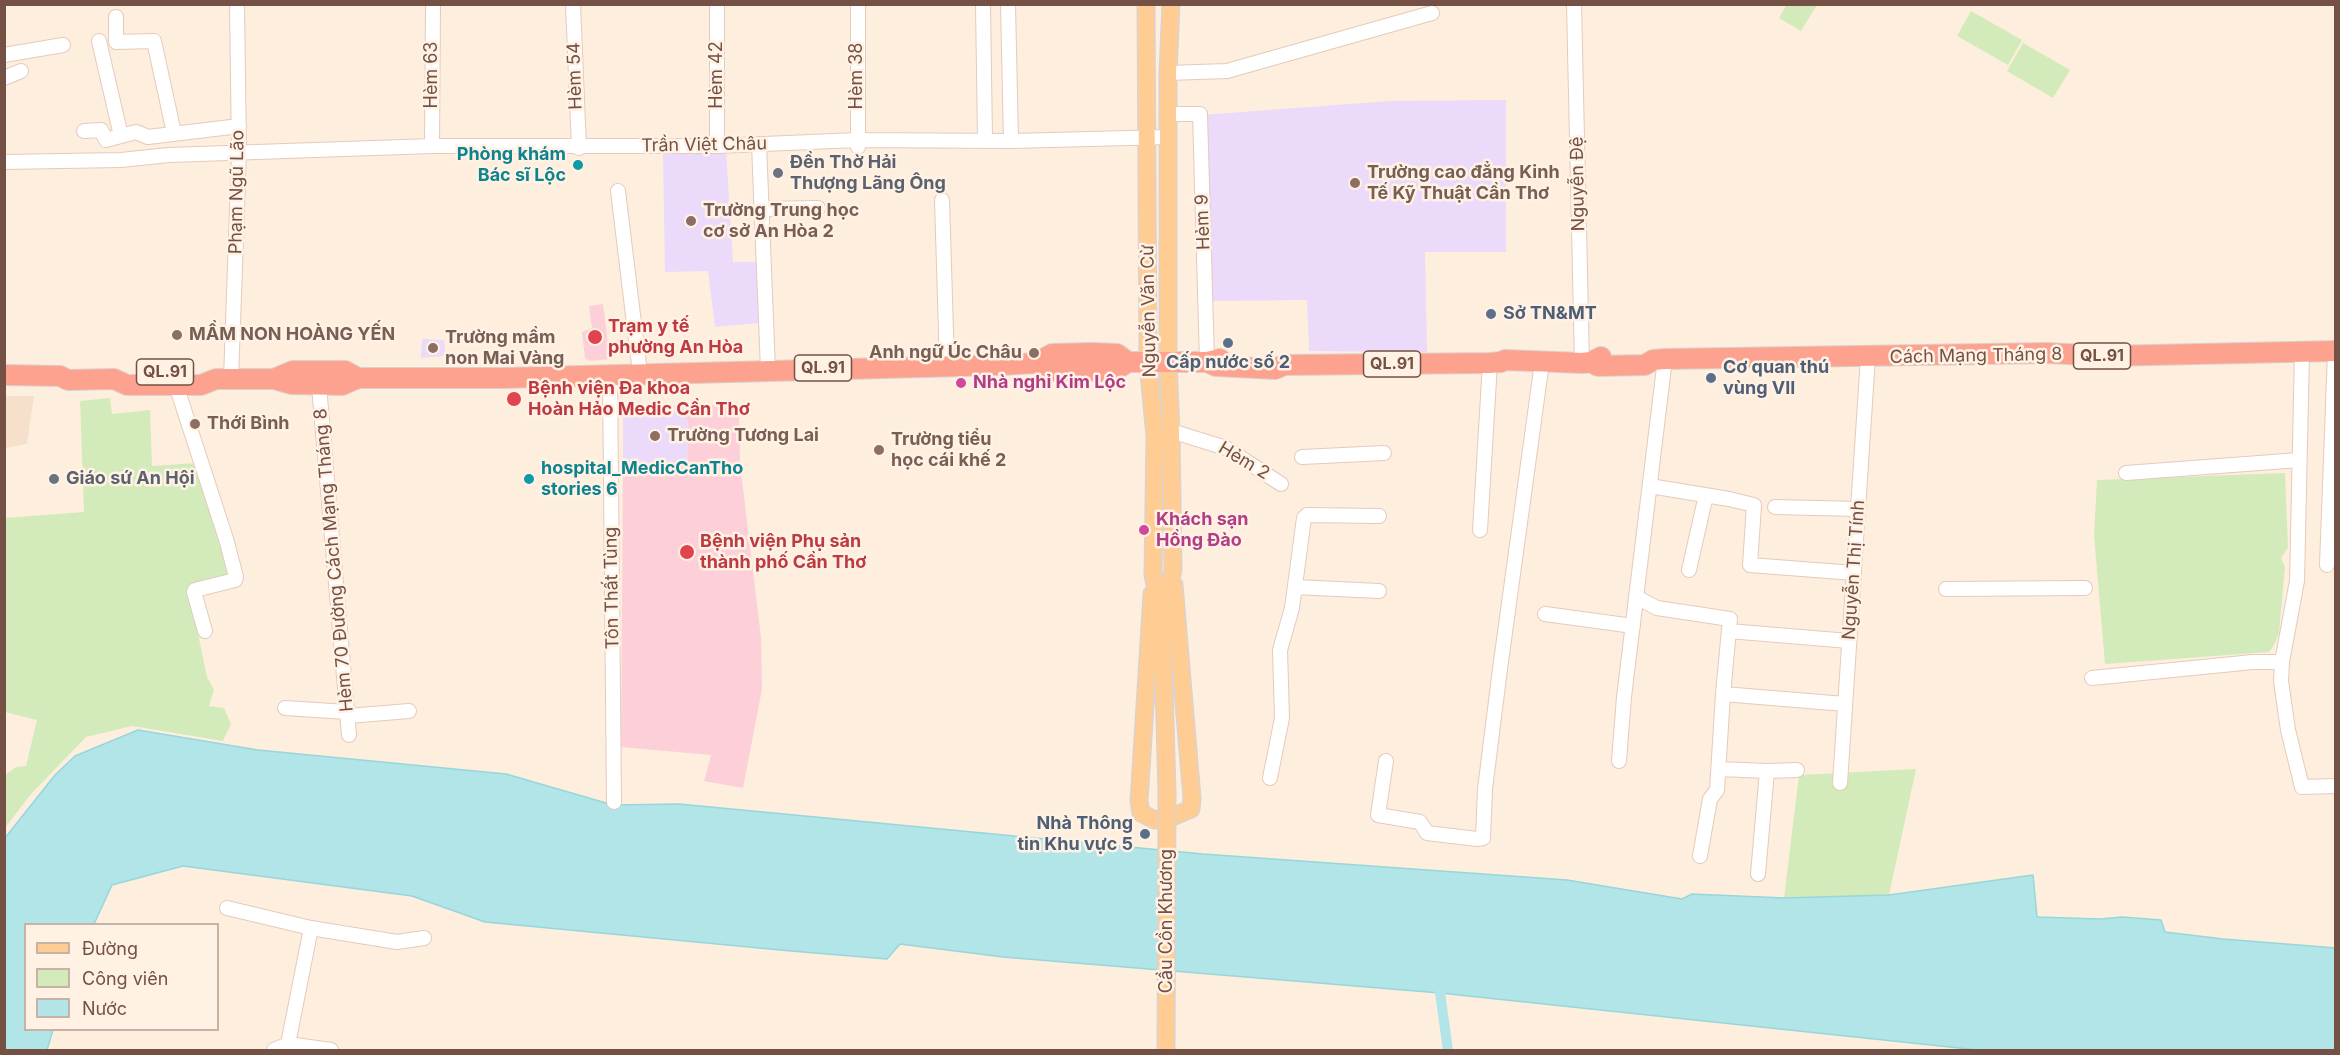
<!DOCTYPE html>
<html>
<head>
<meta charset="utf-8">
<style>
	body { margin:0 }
	#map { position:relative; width:2340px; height:1055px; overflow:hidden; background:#feeedd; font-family:Inter,sans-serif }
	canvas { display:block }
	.frame { position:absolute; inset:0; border:6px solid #745144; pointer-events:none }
	.legend { position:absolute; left:24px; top:923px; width:195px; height:108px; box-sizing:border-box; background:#fff2e5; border:2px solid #c7b2a5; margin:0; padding:8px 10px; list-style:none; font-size:18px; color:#745144 }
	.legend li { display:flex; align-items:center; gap:12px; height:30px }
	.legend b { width:30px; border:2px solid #c7b2a5 }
</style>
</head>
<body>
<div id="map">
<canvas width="2340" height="1055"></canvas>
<div class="frame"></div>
<ul class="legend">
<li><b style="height:8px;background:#ffcd93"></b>Đường</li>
<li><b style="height:16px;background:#d3ebbb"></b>Công viên</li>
<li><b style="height:16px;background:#b1e5e8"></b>Nước</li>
</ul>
</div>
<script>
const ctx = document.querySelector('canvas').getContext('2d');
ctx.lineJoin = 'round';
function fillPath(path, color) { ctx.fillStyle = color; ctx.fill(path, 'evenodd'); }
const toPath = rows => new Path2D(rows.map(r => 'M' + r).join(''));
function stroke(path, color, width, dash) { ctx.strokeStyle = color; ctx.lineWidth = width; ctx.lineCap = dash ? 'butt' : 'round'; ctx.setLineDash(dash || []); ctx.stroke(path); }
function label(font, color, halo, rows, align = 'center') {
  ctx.font = font + ' Inter,sans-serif'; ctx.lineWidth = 5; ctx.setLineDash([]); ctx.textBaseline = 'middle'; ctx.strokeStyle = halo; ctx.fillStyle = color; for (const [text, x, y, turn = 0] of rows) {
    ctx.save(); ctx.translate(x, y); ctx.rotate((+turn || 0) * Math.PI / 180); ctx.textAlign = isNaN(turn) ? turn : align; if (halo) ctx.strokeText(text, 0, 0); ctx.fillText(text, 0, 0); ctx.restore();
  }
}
fillPath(toPath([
	[5,396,34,396,27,444,5,448]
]), '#f6dfcb');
fillPath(toPath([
	[1506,100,1506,252,1425,252,1427,352,1309,351,1307,300,1207,301,1202,115,1390,101],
	[726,151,733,262,759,262,759,323,715,327,708,271,665,272,663,154],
	[422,339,444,340,446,356,421,358],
	[687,405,688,466,623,467,623,406]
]), '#ebdaf9');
fillPath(toPath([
	[603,304,610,359,590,361,585,358,582,332,592,328,589,306],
	[687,405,739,405,740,464,761,637,762,689,743,788,704,781,711,755,621,747,623,467,688,466]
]), '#fccfd9');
fillPath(toPath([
	[1787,4,1817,5,1801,31,1779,18],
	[1971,11,2022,40,2008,65,1957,36],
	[2023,43,2070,70,2053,98,2007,71],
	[110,398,112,414,150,410,152,466,197,463,231,576,189,590,207,677,214,690,209,706,224,708,231,724,223,741,132,726,86,737,31,794,5,828,5,775,16,767,26,766,37,720,5,712,5,518,84,512,80,401],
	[2285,473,2288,548,2281,558,2285,567,2279,633,2273,647,2269,652,2105,664,2094,535,2097,480],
	[1916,769,1889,895,1784,898,1799,775]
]), '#d3ebbb');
const water = toPath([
	[138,730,258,750,506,774,613,805,679,804,1203,854,1567,880,1682,899,1692,894,1784,898,1889,895,2033,875,2037,917,2100,919,2122,917,2161,920,2165,932,2223,939,2336,948,2335,1050,1978,1050,1440,993,1003,957,900,944,887,959,791,951,485,922,412,896,183,866,112,885,94,924,26,924,26,1030,53,1030,47,1050,5,1050,5,838,55,775,75,756,138,730]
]);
fillPath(water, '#b1e5e8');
stroke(water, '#97d6da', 1.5);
stroke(toPath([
	[1440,993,1448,1050]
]), '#b1e5e8', 10);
const minor = toPath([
	[573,4,579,148],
	[983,4,985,140],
	[1008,4,1011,141],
	[1574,4,1582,363],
	[116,17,116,42,154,41,174,133],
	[99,41,121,136],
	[4,55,63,45],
	[1168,73,1227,71,1432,13],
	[4,78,21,71],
	[1168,114,1200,114,1207,362],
	[84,131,101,130,106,140,136,132,148,137,239,126],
	[759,144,768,370],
	[432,146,433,4],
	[717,146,717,4],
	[858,147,858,4],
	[4,162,121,160,169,155,432,146,717,146,857,140,1011,141,1168,137],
	[618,191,640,373],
	[942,200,947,365],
	[761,209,818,208],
	[610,375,614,802],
	[231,379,239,153,237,4],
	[176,385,227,542,236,577,235,580,195,590,194,592,205,631],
	[319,386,349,735],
	[1171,431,1226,448,1281,484],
	[1302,457,1384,453],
	[2126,473,2299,460],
	[1650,486,1729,499,1754,505,1750,565,1854,573],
	[1775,507,1858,509],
	[1480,530,1490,363],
	[2327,565,2335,352],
	[1689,570,1706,495],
	[1295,587,1379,591],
	[1946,589,2085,588],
	[1636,597,1657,608,1730,619,1723,694,1717,790,1710,799,1700,856],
	[1545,614,1633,626],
	[1729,631,1849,641],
	[2282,662,2281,681,2288,730,2302,787,2336,786],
	[2092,678,2253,662,2282,662,2297,581,2302,352],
	[1723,694,1845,704],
	[285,708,347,712],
	[348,716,409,711],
	[1386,761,1378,815,1420,822,1427,833,1477,839,1483,838,1485,789,1500,669,1542,362],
	[1619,761,1624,697,1665,359],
	[1719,769,1767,771,1758,874],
	[1767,771,1797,770],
	[1270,778,1282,718,1280,650,1292,608,1304,518,1307,515,1379,516],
	[1840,783,1868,357],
	[227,908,311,928,397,942,424,938],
	[288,1044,311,928],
	[274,1050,288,1044,331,1050]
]);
const major = toPath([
	[1146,4,1148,362,1155,436,1153,575,1162,617,1167,792],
	[1152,594,1139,801,1141,813,1155,820,1172,817,1191,809,1192,798,1174,585],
	[1163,613,1173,570,1171,431,1168,362,1168,73,1171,4]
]);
const highway = toPath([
	[1207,362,1216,366,1275,369,1284,365,1490,363,1501,362,1505,360,1582,363,1591,362,1601,357],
	[1591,362,1598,366,1645,365,1653,360,1665,359,2047,353,2107,356,2336,351],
	[1036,363,1049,371,1114,371,1128,362,1207,362,1220,359],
	[4,375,60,376,68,380,114,379,127,385,201,385,216,379,274,379,293,371,345,371,358,378],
	[274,379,291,384,342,385,358,378,503,378,1001,365,1036,363,1052,354,1093,353,1117,354,1128,362]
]);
stroke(minor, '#e4cbbc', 16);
stroke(major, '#dbd2ce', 19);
stroke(highway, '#dbd2ce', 22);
stroke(minor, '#fff', 14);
stroke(major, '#ffcd93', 16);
stroke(highway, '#fda28f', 20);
const majorBridge = toPath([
	[1166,1050,1167,792]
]);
stroke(majorBridge, '#dbd2ce', 19, []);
stroke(majorBridge, '#ffcd93', 16);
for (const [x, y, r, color] of [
	[578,165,6,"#0f9aa8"],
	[778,173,6,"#6b7280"],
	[1355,183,6,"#8d6e63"],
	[691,221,6,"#8d6e63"],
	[1491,314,6,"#5c6f8a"],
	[177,335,6,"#8d6e63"],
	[595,337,8,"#e0444e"],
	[1228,343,6,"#5c6f8a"],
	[433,348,6,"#8d6e63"],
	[1034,353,6,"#8d6e63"],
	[1711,378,6,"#5c6f8a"],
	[961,383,6,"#d1479c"],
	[514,399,8,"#e0444e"],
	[195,424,6,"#8d6e63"],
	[655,436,6,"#8d6e63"],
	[879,450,6,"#8d6e63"],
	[54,479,6,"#6b7280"],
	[529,479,6,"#0f9aa8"],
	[1144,530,6,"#d1479c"],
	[687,552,8,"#e0444e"],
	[1145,834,6,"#5c6f8a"]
]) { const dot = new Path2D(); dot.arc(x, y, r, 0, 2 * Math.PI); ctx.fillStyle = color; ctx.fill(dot); stroke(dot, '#fff2e5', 2); }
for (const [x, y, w] of [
	[2102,356,57],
	[1392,364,57],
	[823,368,57],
	[165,372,57]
]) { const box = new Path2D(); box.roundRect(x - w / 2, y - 13, w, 26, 4.5); ctx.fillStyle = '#fff2e5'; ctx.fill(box); stroke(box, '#745144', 1.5); }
label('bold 16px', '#745144', null, [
	["QL.91",2102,356],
	["QL.91",1392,364],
	["QL.91",823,368],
	["QL.91",165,372]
]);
label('18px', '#745144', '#fff2e5', [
	["Hèm 63",432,75,-90],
	["Hèm 42",717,75,-90],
	["Hèm 54",575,76,-92],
	["Hèm 38",857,76,-90],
	["Trần Việt Châu",704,145,-1],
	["Nguyễn Đệ",1578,184,-91],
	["Phạm Ngũ Lão",237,192,-89],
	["Hẻm 9",1203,222,-92],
	["Nguyễn Văn Cừ",1149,311,-91],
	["Cách Mạng Tháng 8",1976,356,-1],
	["Hẻm 2",1244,461,31],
	["Hẻm 70 Đường Cách Mạng Tháng 8",334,560,-95],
	["Nguyễn Thị Tính",1854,570,-86],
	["Tôn Thất Tùng",612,588,-91],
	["Cầu Cồn Khương",1167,921,-90]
]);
label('bold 18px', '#0d838f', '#fff2e5', [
	["Phòng khám",566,155],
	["Bác sĩ Lộc",566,176],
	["hospital_MedicCanTho",541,469,"left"],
	["stories 6",541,490,"left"]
], 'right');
label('bold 18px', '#5b616d', '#fff2e5', [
	["Đền Thờ Hải",790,163],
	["Thượng Lãng Ông",790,184],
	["Giáo sứ An Hội",66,479]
], 'left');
label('bold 18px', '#785e54', '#fff2e5', [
	["Trường cao đẳng Kinh",1367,173],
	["Tế Kỹ Thuật Cần Thơ",1367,194],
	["Trường Trung học",703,211],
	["cơ sở An Hòa 2",703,232],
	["MẦM NON HOÀNG YẾN",189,335],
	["Trường mầm",445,338],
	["non Mai Vàng",445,359],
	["Anh ngữ Úc Châu",1022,353,"right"],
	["Thới Bình",207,424],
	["Trường Tương Lai",667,436],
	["Trường tiểu",891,440],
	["học cái khế 2",891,461]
], 'left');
label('bold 18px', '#4e5e75', '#fff2e5', [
	["Sở TN&MT",1503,314],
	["Cấp nước số 2",1228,363,"center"],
	["Cơ quan thú",1723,368],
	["vùng VII",1723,389],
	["Nhà Thông",1133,824,"right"],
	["tin Khu vực 5",1133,845,"right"]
], 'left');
label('bold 18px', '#be3a42', '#fff2e5', [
	["Trạm y tế",608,327],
	["phường An Hòa",608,348],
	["Bệnh viện Đa khoa",528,389],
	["Hoàn Hảo Medic Cần Thơ",528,410],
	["Bệnh viện Phụ sản",700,542],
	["thành phố Cần Thơ",700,563]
], 'left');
label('bold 18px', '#b23c85', '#fff2e5', [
	["Nhà nghỉ Kim Lộc",973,383],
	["Khách sạn",1156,520],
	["Hồng Đào",1156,541]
], 'left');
</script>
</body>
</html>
